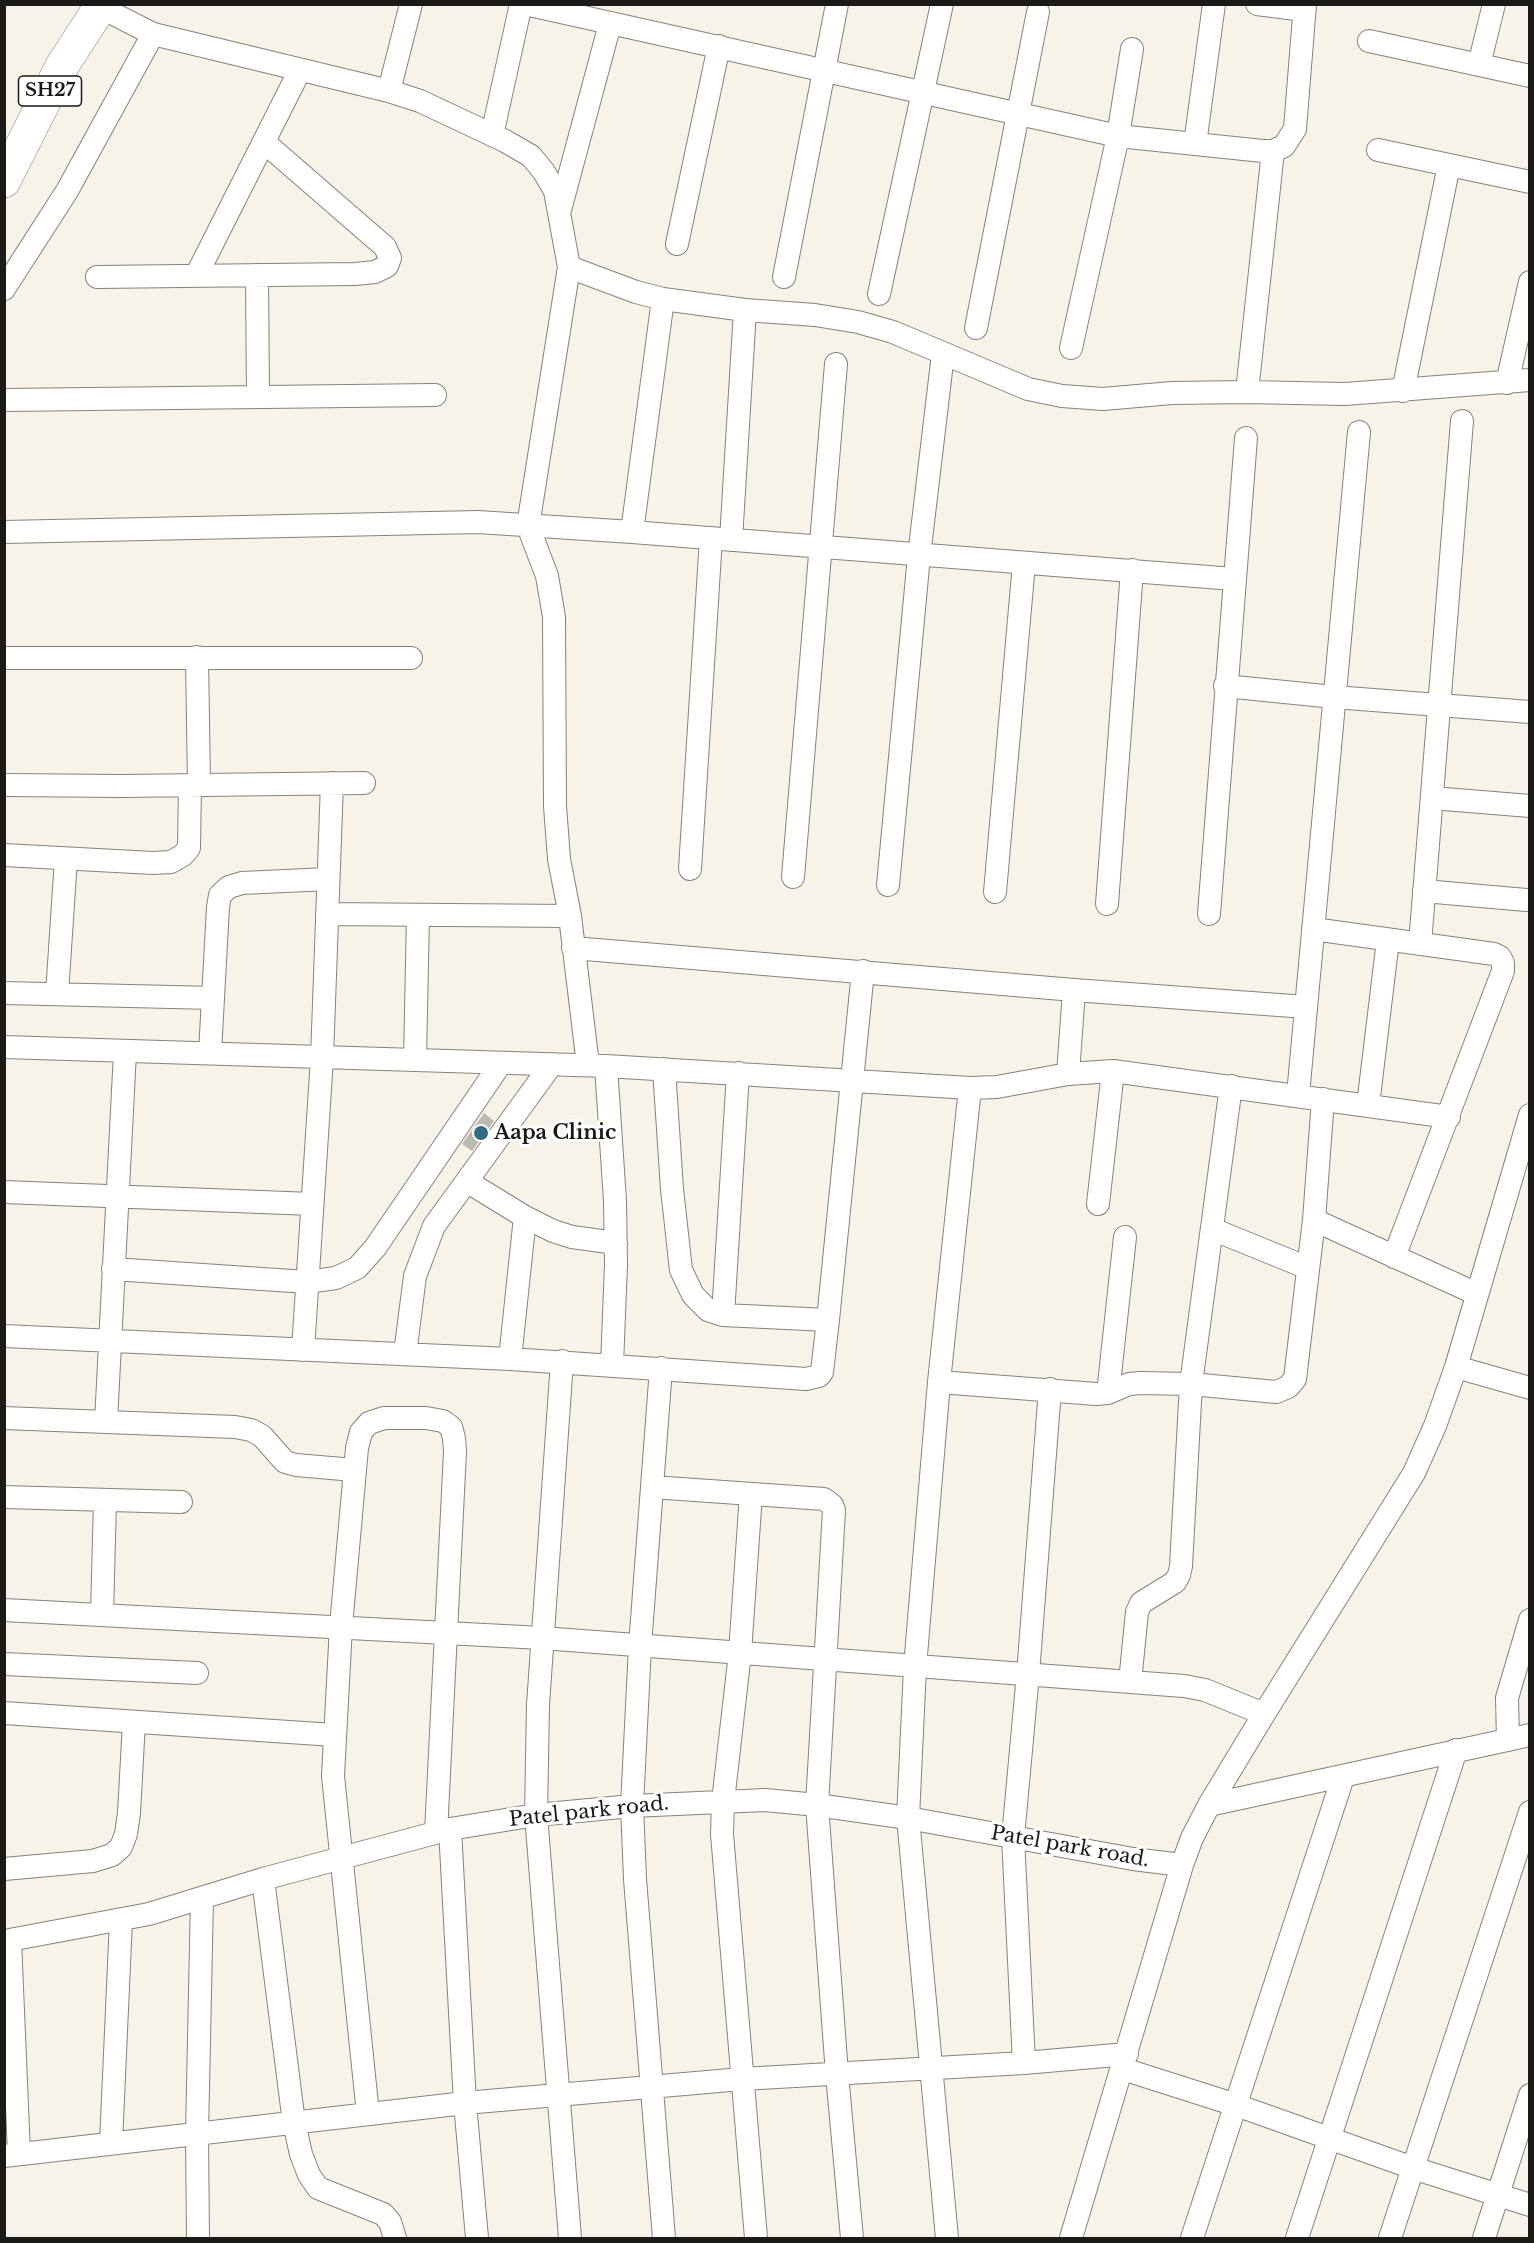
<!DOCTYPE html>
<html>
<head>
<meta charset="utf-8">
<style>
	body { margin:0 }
	#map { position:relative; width:1534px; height:2243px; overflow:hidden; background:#f8f3e8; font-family:"Libre Baskerville",serif }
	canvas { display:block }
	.frame { position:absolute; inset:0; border:6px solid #1b1a16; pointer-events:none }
</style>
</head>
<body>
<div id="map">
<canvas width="1534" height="2243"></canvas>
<div class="frame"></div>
</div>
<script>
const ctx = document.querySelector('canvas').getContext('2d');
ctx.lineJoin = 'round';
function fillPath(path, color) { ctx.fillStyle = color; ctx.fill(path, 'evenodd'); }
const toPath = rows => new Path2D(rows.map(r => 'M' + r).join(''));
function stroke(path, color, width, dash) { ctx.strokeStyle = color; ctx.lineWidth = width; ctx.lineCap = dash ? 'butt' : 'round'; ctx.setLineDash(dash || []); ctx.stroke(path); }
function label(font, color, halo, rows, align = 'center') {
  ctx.font = font + ' "Libre Baskerville",serif'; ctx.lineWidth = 6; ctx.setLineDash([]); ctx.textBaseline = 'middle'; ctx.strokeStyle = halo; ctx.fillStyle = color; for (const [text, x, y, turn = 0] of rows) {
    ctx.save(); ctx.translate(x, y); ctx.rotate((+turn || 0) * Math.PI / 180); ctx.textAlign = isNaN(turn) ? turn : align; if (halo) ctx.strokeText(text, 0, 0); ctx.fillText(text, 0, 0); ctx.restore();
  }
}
fillPath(toPath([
	[484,1113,494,1121,472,1151,462,1144]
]), '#b9bbb0');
const minor = toPath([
	[94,4,153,34,389,91,420,101,505,141,531,156,544,172,555,191,569,267,528,526,547,576,554,617,555,806,559,859,570,916,588,1065],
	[525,4,1118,136,1263,151,1273,151,1284,146,1295,129,1305,4],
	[1257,4,1304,10],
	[1369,41,1530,76],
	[1479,65,1494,4],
	[389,91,411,4],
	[492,135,521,4],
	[1195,144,1214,4],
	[1378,150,1530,182],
	[560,210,610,24],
	[677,244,719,46],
	[569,267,636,292,663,299,745,310,815,315,858,322,893,332,1028,389,1062,396,1103,399,1172,393,1247,392,1345,394,1530,380],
	[257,275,258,397],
	[196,276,300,70],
	[97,277,355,274,375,272,387,266,390,258,385,247,264,142],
	[784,277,837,4],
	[4,289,67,191,153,34],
	[879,294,942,4],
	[976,328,1038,12],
	[1071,348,1118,136,1132,49],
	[1507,383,1530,282],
	[1403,391,1449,165],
	[1247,392,1273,151],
	[4,400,435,395],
	[4,532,478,522,632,532,1234,579],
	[632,532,663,299],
	[731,540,745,310],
	[197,657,199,785],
	[4,658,411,658],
	[1225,686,1334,697,1530,712],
	[4,785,122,786,364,783],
	[1432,798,1530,806],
	[4,855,153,863,171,862,183,855,189,848,190,785],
	[690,869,711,538],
	[793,877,836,364],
	[888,885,919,556,943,354],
	[1424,891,1526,900],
	[995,892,1024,563],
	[1107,904,1132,570],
	[327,914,570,916],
	[1209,914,1246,438],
	[1313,929,1494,954,1500,957,1503,963,1503,971,1394,1257],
	[1420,944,1462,421],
	[573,948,1074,990,1306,1007],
	[4,993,213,998],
	[57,994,66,859],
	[4,1047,606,1066,970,1088,997,1087,1068,1074,1113,1071,1449,1117],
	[210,1053,218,907,220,895,229,887,242,883,328,879],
	[415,1060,418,915],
	[606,1066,615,1201,616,1265,612,1365],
	[664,1069,672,1189,681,1270,693,1295,708,1310,723,1315,828,1320],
	[1068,1074,1074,990],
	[1298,1095,1359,432],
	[1368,1105,1388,940],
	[468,1182,525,1217,553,1231,572,1237,616,1243],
	[4,1192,312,1204],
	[1098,1204,1113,1071],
	[1314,1220,1477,1294],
	[1212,1229,1308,1268],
	[113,1269,307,1282,336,1278,357,1268,375,1248,501,1063],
	[723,1315,738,1073],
	[4,1336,510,1359,806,1379,819,1376,822,1372,828,1320,863,971],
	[303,1350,322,1058,332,783],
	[405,1354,415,1276,434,1226,552,1064],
	[510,1359,525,1217],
	[562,1361,538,1705,536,1815,570,2238],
	[1456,1367,1530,1388],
	[661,1368,640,1646,632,1806,635,1879,664,2238],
	[939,1382,1096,1394,1108,1393,1129,1384,1140,1383,1191,1384,1276,1392,1288,1387,1295,1379,1314,1220,1323,1099],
	[1108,1393,1125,1237],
	[4,1418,235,1427,251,1430,262,1436,285,1462,296,1465,354,1470],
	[106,1422,125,1052],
	[652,1487,824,1499,832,1505,834,1510,817,1805,837,2074,852,2238],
	[751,1494,740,1653,723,1801,722,1834,756,2238],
	[4,1497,181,1502],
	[4,1610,542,1638,1184,1686,1205,1690,1264,1714],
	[102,1615,105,1500],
	[4,1664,197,1673],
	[1130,1682,1137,1612,1141,1603,1175,1582,1179,1575,1181,1566,1191,1384,1231,1086],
	[4,1713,334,1735],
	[1508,1740,1507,1698,1530,1620],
	[1209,1805,1530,1735],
	[450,1829,465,2103,477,2238],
	[4,1869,93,1861,112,1855,121,1847,126,1834,129,1813,134,1722],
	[263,1879,294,2123,301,2154,309,2175,318,2188,383,2214,390,2222,395,2238],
	[10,1940,19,2154],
	[4,1941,149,1914,263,1879,450,1829,536,1815,632,1806,765,1800,817,1805,908,1818,1133,1859,1182,1865],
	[1024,2063,1013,1837,1028,1674,1050,1389],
	[1123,2069,1236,2105,1413,2168,1530,2205],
	[368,2114,333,1776,341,1626,357,1448,361,1432,369,1423,384,1418,426,1418,443,1421,451,1427,454,1438,455,1452,436,1833],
	[111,2143,121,1920],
	[4,2156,465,2103,742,2079,1024,2063,1127,2054],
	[198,2238,197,2134,202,1898],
	[947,2238,908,1818,915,1667,939,1382,970,1088],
	[1071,2238,1182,1865,1192,1838,1209,1805,1264,1714,1414,1473,1435,1426,1456,1367,1530,1115],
	[1192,2238,1343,1777],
	[1297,2238,1456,1750],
	[1390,2238,1530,1812],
	[1484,2238,1530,2095]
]);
const primary = toPath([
	[4,181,62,66,102,4]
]);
stroke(minor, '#878279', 24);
stroke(primary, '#878279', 34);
stroke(minor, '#fff', 22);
stroke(primary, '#fff', 33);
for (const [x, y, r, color] of [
	[481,1133,8,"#326d85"]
]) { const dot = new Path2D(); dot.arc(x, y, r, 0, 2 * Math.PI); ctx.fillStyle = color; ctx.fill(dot); stroke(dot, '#fff', 2); }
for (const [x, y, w] of [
	[50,91,63]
]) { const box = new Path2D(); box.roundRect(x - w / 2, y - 15, w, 30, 4.5); ctx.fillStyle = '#fff'; ctx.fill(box); stroke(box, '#1b1a16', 1.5); }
label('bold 18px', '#1b1a16', null, [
	["SH27",50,91]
]);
label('bold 20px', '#1b1a16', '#fff', [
	["Aapa Clinic",494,1133]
], 'left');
label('20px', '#1b1a16', '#fff', [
	["Patel park road.",589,1812,-6],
	["Patel park road.",1070,1847,10]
]);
</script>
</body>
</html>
